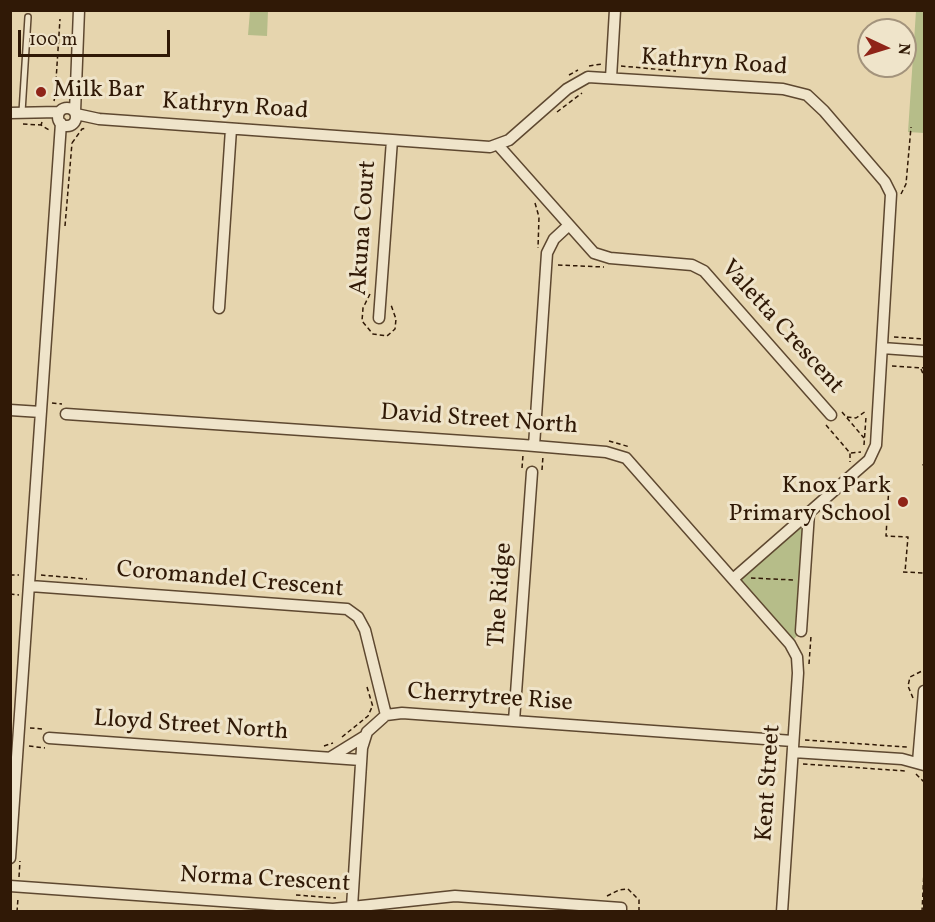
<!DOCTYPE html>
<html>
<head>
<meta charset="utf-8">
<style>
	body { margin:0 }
	#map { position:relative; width:935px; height:922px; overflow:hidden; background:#e6d5ae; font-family:Vollkorn,serif }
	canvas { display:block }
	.frame { position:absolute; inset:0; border:12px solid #301906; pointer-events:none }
	.north { position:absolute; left:857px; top:18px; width:60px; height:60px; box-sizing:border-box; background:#efe4ca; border:2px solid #a3937c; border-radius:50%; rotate:94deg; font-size:16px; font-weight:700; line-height:24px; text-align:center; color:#301906 }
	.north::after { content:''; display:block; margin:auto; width:21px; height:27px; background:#8f2418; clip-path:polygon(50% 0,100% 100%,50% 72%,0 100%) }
	.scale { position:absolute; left:18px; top:30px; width:152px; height:27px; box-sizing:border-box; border:3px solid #301906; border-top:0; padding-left:8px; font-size:18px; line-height:21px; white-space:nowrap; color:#301906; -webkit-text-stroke:4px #efe4ca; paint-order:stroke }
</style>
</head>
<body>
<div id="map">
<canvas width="935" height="922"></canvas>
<div class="frame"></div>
<div class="north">N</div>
<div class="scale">100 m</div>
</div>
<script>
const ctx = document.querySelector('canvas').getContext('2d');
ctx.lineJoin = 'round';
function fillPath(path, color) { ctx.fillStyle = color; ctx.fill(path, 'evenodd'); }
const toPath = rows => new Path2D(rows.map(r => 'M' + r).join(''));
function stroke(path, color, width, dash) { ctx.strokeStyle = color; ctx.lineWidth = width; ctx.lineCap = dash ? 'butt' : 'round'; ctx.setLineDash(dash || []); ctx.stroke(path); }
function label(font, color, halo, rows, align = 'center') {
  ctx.font = font + ' Vollkorn,serif'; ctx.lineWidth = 6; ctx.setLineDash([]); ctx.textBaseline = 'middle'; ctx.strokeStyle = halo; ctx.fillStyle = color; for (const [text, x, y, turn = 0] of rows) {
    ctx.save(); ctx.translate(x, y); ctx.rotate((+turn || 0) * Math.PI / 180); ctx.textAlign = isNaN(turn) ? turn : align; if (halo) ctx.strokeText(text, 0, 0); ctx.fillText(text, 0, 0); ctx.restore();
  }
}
fillPath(toPath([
	[250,11,268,11,267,36,248,35],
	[916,11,924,11,924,133,908,132],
	[809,513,801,631,790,644,733,579]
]), '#b6bd89');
const service = toPath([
	[22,112,28,17]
]);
const minor = toPath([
	[611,78,615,10],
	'58 117a9 9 0 1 1 18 0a9 9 0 1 1-18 0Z',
	[75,112,79,10],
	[10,113,59,112],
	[76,114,99,119,490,147,509,140,567,89,588,77,783,89,807,95,824,111,885,182,891,194,876,445,869,460,733,579],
	[498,145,594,253,610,258,692,265,704,271,831,415],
	[219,308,231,129],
	[379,318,392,140],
	[882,348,924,351],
	[10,410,41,412],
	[66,414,523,445,606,452,626,458,790,644,797,657,798,673,782,912],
	[534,446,547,253,554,239,568,226],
	[30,586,347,609,358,617,365,630,386,715],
	[801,631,809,513],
	[514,721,532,472],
	[49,738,361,760],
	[793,752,902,759,924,765],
	[331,757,365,736],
	[918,762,924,691],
	[10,858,61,123],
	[10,886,333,909,455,896,621,908,621,912],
	[352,907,362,748,367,732,386,715,402,713,793,741]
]);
stroke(service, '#5e4830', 8);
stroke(minor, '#5e4830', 13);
stroke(toPath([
	[589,66,602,64],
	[621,66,676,71],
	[569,75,578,70],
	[55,96,60,19],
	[54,101,55,96,64,97],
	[557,112,582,93],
	[42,122,41,125,49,130],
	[23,124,41,125],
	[72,143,82,129,87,128],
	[901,194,906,184,911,127],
	[535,203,539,217,538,248],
	[65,226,72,143],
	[558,265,604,267],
	[370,294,363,308,362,321,373,334,387,336,395,329,396,319,391,305],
	[894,337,924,339],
	[892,366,924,368],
	[921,369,924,376],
	[52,403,62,404],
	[842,412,864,438],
	[847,417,856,418,866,411],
	[826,425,850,453,850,462],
	[609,441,630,447],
	[864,445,866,417],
	[851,453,861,452],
	[923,464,924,467],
	[522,468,523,455],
	[542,470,543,456],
	[878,481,889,485,886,536,908,537,905,572],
	[903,572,924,573],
	[10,575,19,575],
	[41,575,87,579],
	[751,578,794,580],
	[10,594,19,595],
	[809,664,811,636],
	[367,687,373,707],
	[913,698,908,686,910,677,924,670],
	[30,728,43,729],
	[342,737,368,716,372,707],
	[805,740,907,747],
	[29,746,45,748],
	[324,746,333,743],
	[803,764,906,771],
	[916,774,924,782],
	[19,877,20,861],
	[296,895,336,898],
	[607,896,619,890,628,889,639,900,639,912],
	[17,912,18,898],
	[922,912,924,871]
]), '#301906', 1.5, [4.5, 3]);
stroke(service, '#efe4ca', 5);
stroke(minor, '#efe4ca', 10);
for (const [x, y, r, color] of [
	[41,92,6,"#8f2418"],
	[903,502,6,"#8f2418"]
]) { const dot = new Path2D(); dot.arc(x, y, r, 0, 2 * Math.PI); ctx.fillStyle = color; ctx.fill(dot); stroke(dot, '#efe4ca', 2); }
label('24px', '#301906', '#efe4ca', [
	["Kathryn Road",714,64,4],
	["Kathryn Road",235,108,4],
	["Akuna Court",365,228,-86],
	["Valetta Crescent",781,328,48],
	["David Street North",479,421,4],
	["Coromandel Crescent",230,581,5],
	["The Ridge",502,595,-86],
	["Cherrytree Rise",490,699,4],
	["Lloyd Street North",191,727,4],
	["Kent Street",770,783,-86],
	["Norma Crescent",265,881,3]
]);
label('24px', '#301906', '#efe4ca', [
	["Milk Bar",53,92],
	["Knox Park",891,488,"right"],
	["Primary School",891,516,"right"]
], 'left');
</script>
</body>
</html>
